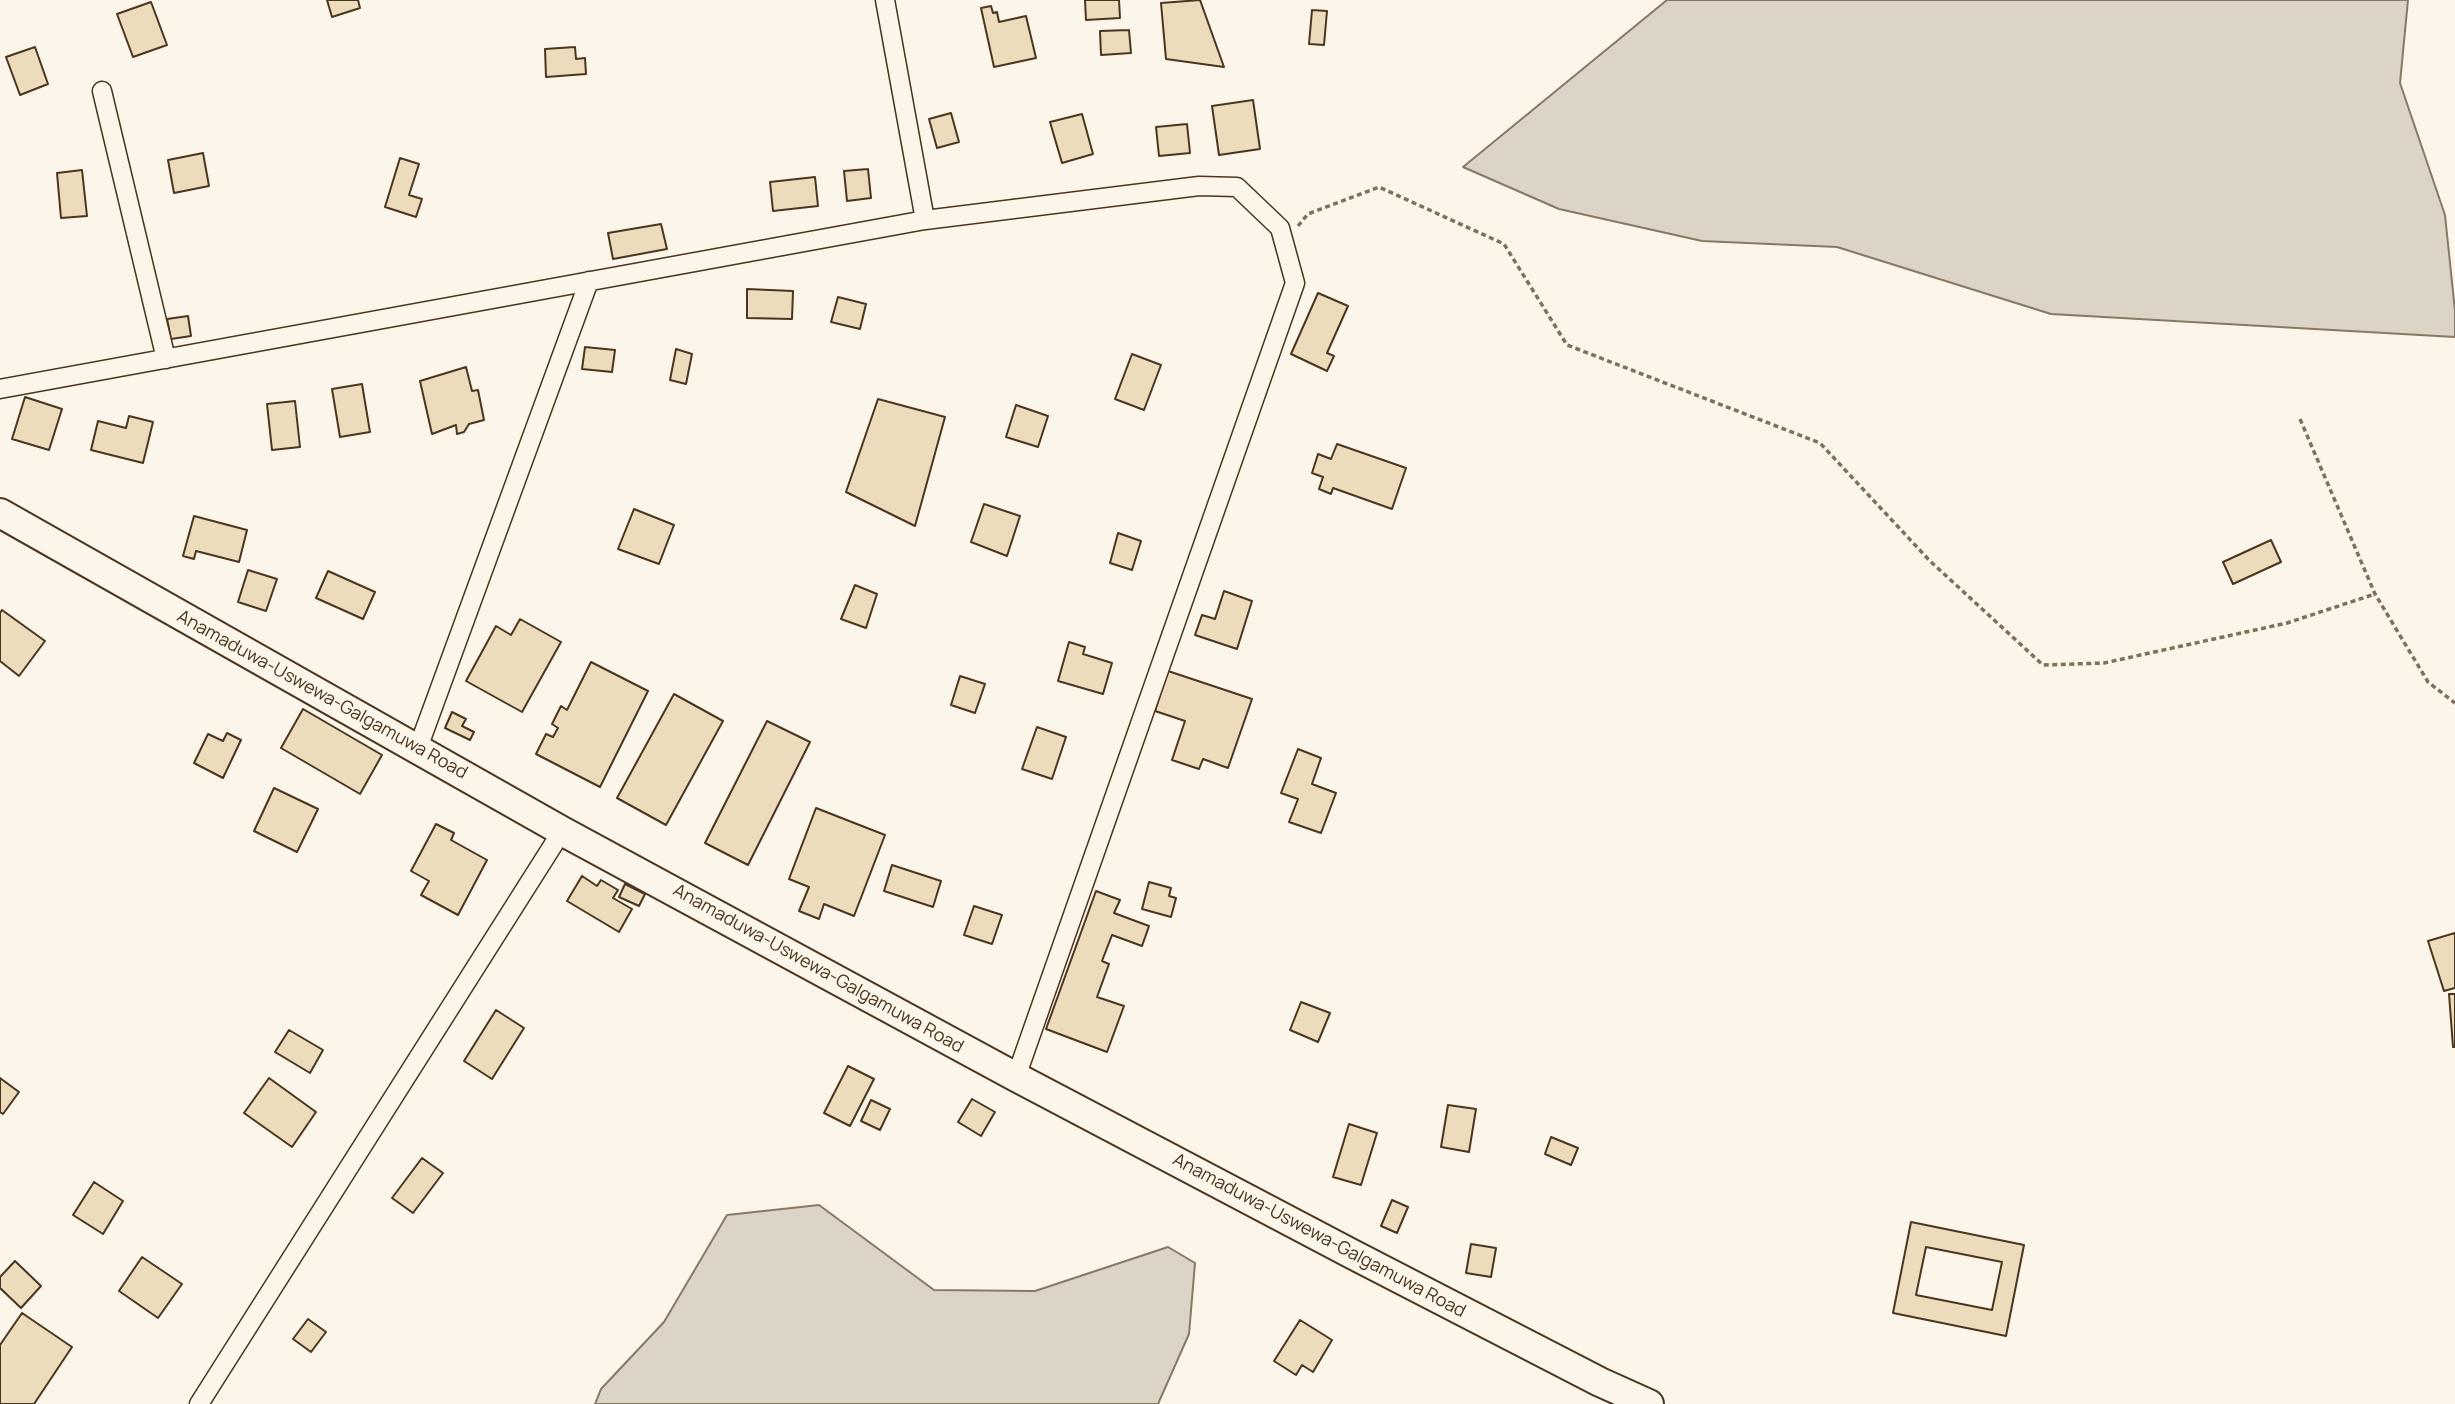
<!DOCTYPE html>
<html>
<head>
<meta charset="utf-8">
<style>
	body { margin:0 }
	canvas { display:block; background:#fbf6e9 }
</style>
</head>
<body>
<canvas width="2455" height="1404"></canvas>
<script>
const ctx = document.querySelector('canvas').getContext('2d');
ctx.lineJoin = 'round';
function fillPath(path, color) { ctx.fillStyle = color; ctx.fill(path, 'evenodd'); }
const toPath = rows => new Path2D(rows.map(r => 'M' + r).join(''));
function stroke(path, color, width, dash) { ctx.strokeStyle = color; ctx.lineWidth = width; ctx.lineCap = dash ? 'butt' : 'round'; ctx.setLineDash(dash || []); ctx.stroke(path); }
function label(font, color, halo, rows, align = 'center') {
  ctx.font = font + ' Manrope,sans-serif'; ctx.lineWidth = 5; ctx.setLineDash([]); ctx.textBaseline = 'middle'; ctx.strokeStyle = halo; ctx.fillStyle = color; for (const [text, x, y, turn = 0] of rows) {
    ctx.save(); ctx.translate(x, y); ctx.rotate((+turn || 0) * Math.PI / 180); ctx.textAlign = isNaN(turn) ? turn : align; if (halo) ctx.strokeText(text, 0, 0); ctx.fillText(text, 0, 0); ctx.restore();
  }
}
const water = toPath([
	[1667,0,2408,0,2400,83,2445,215,2455,311,2455,337,2051,314,1837,247,1702,241,1559,209,1463,167,1667,0],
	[819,1205,934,1290,1035,1291,1168,1247,1195,1263,1189,1334,1158,1404,595,1404,601,1389,664,1322,727,1215,819,1205]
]);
fillPath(water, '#dcd4c6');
stroke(water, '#887966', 2);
const building = toPath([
	[327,0,358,0,360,8,332,17,327,0],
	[1085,0,1119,0,1120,18,1086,20,1085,0],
	[1200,0,1224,67,1166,59,1161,3,1200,0],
	[151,2,167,45,133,57,117,14,151,2],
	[991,6,993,13,997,12,999,22,1026,16,1036,58,994,67,981,8,991,6],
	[1312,10,1327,11,1324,45,1309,44,1312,10],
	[1129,30,1131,53,1101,55,1100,31,1129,30],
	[35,47,48,84,20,95,6,57,35,47],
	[575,47,576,59,585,58,586,74,546,77,545,49,575,47],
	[1253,100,1260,149,1219,155,1212,106,1253,100],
	[951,113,959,142,937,148,929,119,951,113],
	[1082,114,1093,154,1062,163,1050,122,1082,114],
	[1187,124,1190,153,1159,156,1156,127,1187,124],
	[203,153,209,186,174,193,168,160,203,153],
	[400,158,419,164,409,195,422,199,416,217,385,207,400,158],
	[868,169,871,198,847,201,844,171,868,169],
	[82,170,87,216,61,218,57,173,82,170],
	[815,177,818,206,773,211,770,182,815,177],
	[661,224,667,249,613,259,608,233,661,224],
	[747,289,793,291,792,319,747,318,747,289],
	[1318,293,1348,306,1327,353,1334,356,1327,371,1291,354,1318,293],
	[838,297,866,304,860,329,831,322,838,297],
	[188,316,191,336,171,339,167,319,188,316],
	[585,347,615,350,612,372,582,369,585,347],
	[676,349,692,354,686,384,670,380,676,349],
	[1132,354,1161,365,1144,410,1115,399,1132,354],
	[466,367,472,391,478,390,484,420,469,424,464,432,457,434,456,425,432,434,420,381,466,367],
	[362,384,370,432,340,437,332,389,362,384],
	[25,397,62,409,49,450,12,439,25,397],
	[878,399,945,417,915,526,846,492,878,399],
	[295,401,300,447,272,450,267,404,295,401],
	[1016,405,1048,416,1038,447,1006,437,1016,405],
	[129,416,153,422,143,463,91,450,98,421,126,428,129,416],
	[1337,444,1406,468,1392,509,1333,488,1331,494,1319,489,1323,477,1312,473,1318,454,1331,459,1337,444],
	[984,504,1020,516,1007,556,971,542,984,504],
	[634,509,674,525,659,564,618,549,634,509],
	[194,516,247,530,239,562,196,551,194,559,183,556,194,516],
	[1118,533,1141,541,1132,570,1110,563,1118,533],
	[2271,540,2281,562,2233,584,2223,562,2271,540],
	[248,570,277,579,266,611,238,602,248,570],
	[328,571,375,592,363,619,316,598,328,571],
	[855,585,877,594,866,628,841,619,855,585],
	[1224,591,1252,601,1237,649,1195,635,1202,615,1215,619,1224,591],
	[2,610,45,641,19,676,0,661,0,613,2,610],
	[520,619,561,642,522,712,466,681,496,626,511,635,520,619],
	[1069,642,1085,647,1083,654,1112,663,1103,694,1058,681,1069,642],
	[591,662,648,691,600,787,536,754,546,734,553,737,558,728,552,724,561,706,567,710,591,662],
	[1168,671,1252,699,1228,768,1203,759,1199,769,1172,760,1185,721,1155,711,1168,671],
	[960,676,985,684,975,713,951,705,960,676],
	[674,694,723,721,666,825,617,798,674,694],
	[303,709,382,755,360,794,281,748,303,709],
	[452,712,466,719,462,726,474,732,470,740,445,728,452,712],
	[767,721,810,742,748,865,705,843,767,721],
	[1037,727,1066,737,1052,779,1022,769,1037,727],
	[227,733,241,740,223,778,194,763,208,734,223,741,227,733],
	[1298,749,1321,758,1312,784,1336,793,1321,833,1289,822,1298,799,1281,793,1298,749],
	[274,788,318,809,297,852,254,831,274,788],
	[816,808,885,835,854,916,824,904,819,919,799,911,809,887,789,879,816,808],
	[436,824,454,833,451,840,487,860,458,915,421,895,429,881,411,871,436,824],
	[892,865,941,881,933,907,884,891,892,865],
	[582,876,597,886,601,880,618,890,613,898,632,909,619,932,567,901,582,876],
	[1149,882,1171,888,1169,896,1176,898,1171,917,1142,909,1149,882],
	[625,884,645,894,639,906,619,897,625,884],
	[1096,891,1120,900,1114,913,1149,926,1142,946,1112,935,1102,961,1109,964,1097,997,1124,1006,1107,1052,1046,1029,1096,891],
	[974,906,1002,915,992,944,964,935,974,906],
	[2455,933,2455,988,2444,991,2428,941,2455,933],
	[2449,994,2455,994,2455,1047,2453,1047,2449,994],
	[1301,1002,1330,1013,1318,1042,1290,1030,1301,1002],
	[496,1010,524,1028,492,1079,464,1061,496,1010],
	[289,1030,323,1050,310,1073,275,1052,289,1030],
	[848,1066,874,1079,850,1126,824,1113,848,1066],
	[0,1078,19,1092,3,1114,0,1112,0,1078],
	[269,1078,316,1112,292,1147,244,1113,269,1078],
	[972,1099,995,1112,981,1136,958,1122,972,1099],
	[871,1100,890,1109,880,1130,861,1121,871,1100],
	[1448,1105,1476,1109,1469,1152,1441,1147,1448,1105],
	[1349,1124,1377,1133,1361,1185,1333,1177,1349,1124],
	[1551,1137,1578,1148,1571,1165,1545,1154,1551,1137],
	[422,1158,443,1173,413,1213,392,1198,422,1158],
	[94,1182,123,1201,103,1234,73,1215,94,1182],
	[1392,1200,1408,1207,1397,1233,1381,1226,1392,1200],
	[1911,1222,2024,1245,2006,1336,1893,1313,1911,1222],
	[1926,1247,2002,1262,1992,1310,1916,1295,1926,1247],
	[1471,1244,1496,1248,1491,1277,1466,1273,1471,1244],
	[142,1257,182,1284,158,1318,119,1291,142,1257],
	[15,1261,41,1286,21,1308,0,1288,0,1277,15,1261],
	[22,1313,72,1347,34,1404,0,1404,0,1345,22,1313],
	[308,1319,326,1332,311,1352,293,1339,308,1319],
	[1300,1320,1332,1340,1313,1372,1302,1365,1296,1375,1274,1361,1300,1320]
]);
fillPath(building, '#ecdcbc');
stroke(building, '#4a3520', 2);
const street = toPath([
	[885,0,925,220],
	[102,91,166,359],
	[0,389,925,220,1199,186,1237,187,1280,228,1295,283,1016,1077],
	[418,748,589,281],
	[199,1404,562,831]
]);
const primary = toPath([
	[0,513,562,831,1016,1077,1352,1254,1600,1382,1649,1404]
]);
stroke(street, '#4a3520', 21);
stroke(primary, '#4a3520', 32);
stroke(toPath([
	[1298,226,1308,214,1379,187,1504,244,1567,345,1820,443,1930,561,2043,665,2104,663,2287,623,2375,594],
	[2300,419,2375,594,2428,682,2455,703]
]), '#7f6f5c', 3.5, [5, 3.5]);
stroke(street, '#fbf6e9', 18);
stroke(primary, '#fbf6e9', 28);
label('18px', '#4a3520', '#fbf6e9', [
	["Anamaduwa-Uswewa-Galgamuwa Road",322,695,29],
	["Anamaduwa-Uswewa-Galgamuwa Road",818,969,29],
	["Anamaduwa-Uswewa-Galgamuwa Road",1319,1236,28]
]);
</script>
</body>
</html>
